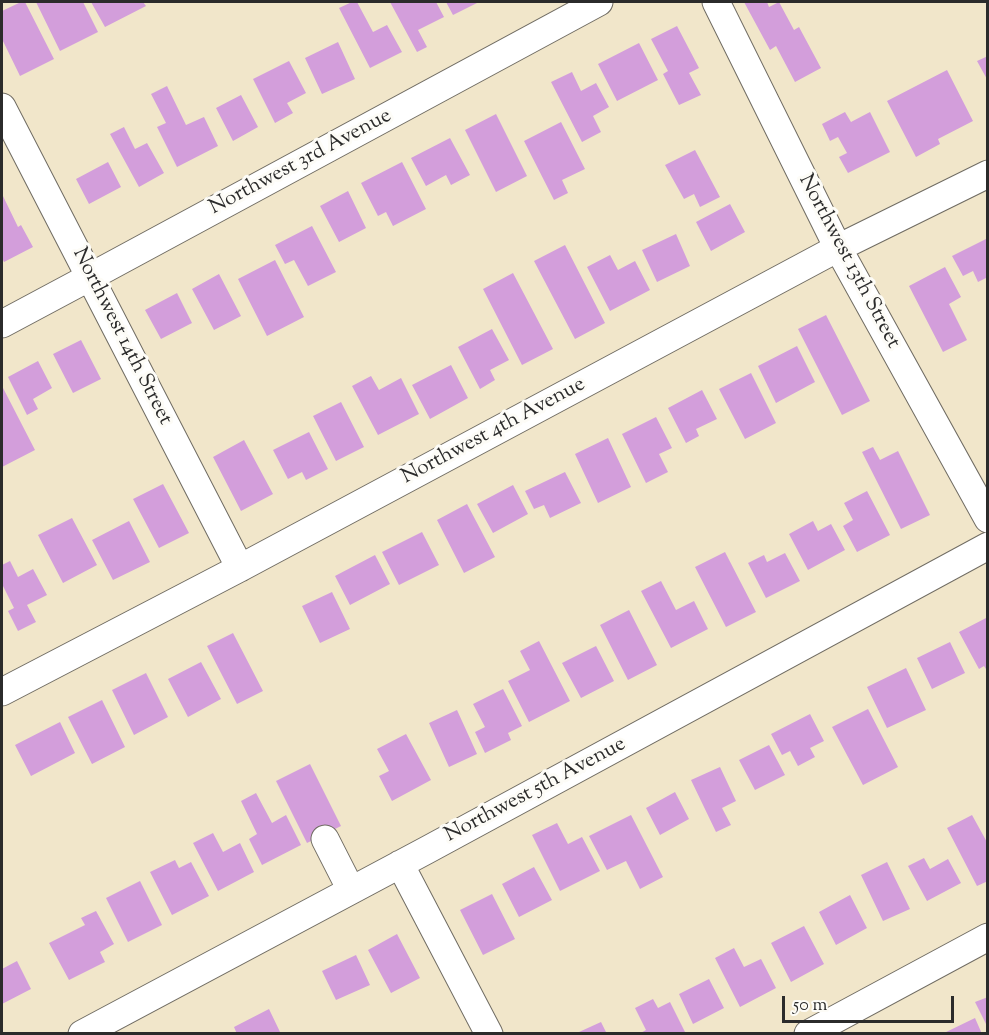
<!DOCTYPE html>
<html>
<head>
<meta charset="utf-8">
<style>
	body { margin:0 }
	#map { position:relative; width:989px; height:1035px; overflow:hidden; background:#f1e6ca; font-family:"Sorts Mill Goudy",serif }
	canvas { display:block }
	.frame { position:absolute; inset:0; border:3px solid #2b2b2b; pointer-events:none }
	.scale { position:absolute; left:782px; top:996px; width:172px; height:27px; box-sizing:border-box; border:3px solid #2b2b2b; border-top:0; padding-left:8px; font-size:18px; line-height:21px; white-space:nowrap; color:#2b2b2b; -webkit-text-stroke:4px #fdfcf7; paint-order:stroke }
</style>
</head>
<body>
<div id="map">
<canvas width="989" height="1035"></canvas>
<div class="frame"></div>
<div class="scale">50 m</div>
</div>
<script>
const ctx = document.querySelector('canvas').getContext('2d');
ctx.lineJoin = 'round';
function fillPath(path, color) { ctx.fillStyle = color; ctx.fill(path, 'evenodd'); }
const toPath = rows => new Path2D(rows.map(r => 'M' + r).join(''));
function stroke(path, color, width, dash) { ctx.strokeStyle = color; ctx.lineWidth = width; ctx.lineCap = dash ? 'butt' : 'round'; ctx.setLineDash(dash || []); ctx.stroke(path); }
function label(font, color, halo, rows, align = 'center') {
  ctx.font = font + ' "Sorts Mill Goudy",serif'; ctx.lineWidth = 6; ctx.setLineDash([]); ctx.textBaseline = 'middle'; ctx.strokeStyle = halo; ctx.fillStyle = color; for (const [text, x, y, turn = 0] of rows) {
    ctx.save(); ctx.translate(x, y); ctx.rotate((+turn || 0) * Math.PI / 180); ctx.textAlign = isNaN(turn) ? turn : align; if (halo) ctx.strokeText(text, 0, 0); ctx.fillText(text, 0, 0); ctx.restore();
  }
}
fillPath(toPath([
	[21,2,25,2,54,59,20,76,2,39,2,11],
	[36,2,83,2,98,32,60,51],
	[91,2,143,2,146,6,105,27],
	[352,2,357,2,373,32,387,25,402,52,370,68,339,8],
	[390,2,436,2,444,17,418,30,427,47,417,52],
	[446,2,479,2,453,15],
	[744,2,767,2,769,7,779,2,794,30,799,27,821,68,795,82,776,46,770,50],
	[677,26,699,68,689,73,701,95,679,105,663,74,668,71,651,39],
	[338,42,355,79,322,94,305,58],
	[639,43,658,80,617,101,598,64],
	[988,56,988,81,977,61],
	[289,61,306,93,287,103,293,113,275,123,253,79],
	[947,70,973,121,938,139,940,144,916,157,887,101],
	[572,72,581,91,596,83,609,107,593,116,601,132,582,142,551,82],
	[167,86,186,125,204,117,218,146,177,167,157,127,166,123,151,94],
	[241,95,258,127,233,141,216,108],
	[845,112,851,122,870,112,890,152,848,173,839,157,847,153,838,137,830,141,822,124],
	[496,114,527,176,496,192,465,130],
	[561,122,585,169,562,180,568,193,554,200,524,141],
	[124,127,135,149,147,143,164,173,139,187,110,134],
	[450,138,470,175,451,185,446,175,426,186,411,158],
	[695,150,720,197,700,207,694,194,684,199,665,165],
	[108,162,121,187,89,204,76,179],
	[402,162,426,209,393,226,386,212,378,216,361,183],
	[348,191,366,228,339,242,320,206],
	[2,194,18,227,21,225,33,247,4,262,2,258],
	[730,204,745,232,711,251,696,222],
	[312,226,336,272,308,286,294,260,285,264,275,245],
	[676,234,690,266,657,282,642,250],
	[988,238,988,277,978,282,973,271,963,276,952,256],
	[565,245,605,323,575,339,534,261],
	[610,255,618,270,635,261,650,290,610,311,587,267],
	[275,260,304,317,267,336,238,279],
	[945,267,961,297,949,304,967,340,943,352,909,286],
	[513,273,553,349,522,365,483,289],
	[219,274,241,316,214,330,192,289],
	[177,293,192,323,161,339,145,310],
	[826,315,870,401,842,415,798,329],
	[492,329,509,360,490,370,495,380,480,389,458,347],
	[81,340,101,379,73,393,53,354],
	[797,346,815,382,776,403,758,366],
	[38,361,52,388,33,399,38,409,27,415,8,377],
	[451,365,468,398,430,419,412,385],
	[751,373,776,423,745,439,719,389],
	[371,376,379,390,401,378,419,414,378,435,352,386],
	[2,386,35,450,2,467],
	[702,390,717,419,696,429,699,436,686,443,668,408],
	[341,402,364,447,336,461,313,416],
	[656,417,672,448,659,454,668,472,646,483,622,434],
	[309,432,328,469,306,480,302,472,288,479,273,450],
	[608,438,631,487,598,503,575,454],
	[244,440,273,494,241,511,213,457],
	[873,447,880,460,898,451,930,515,901,529,862,452],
	[565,472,581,503,550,518,544,505,534,509,525,491],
	[163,484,189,533,159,548,133,499],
	[513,485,528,514,493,533,477,504],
	[867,491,890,535,857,552,843,526,853,520,844,503],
	[467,504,495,557,464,573,437,520],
	[72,518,97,565,63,583,38,535],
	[129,521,150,562,113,580,92,540],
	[813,521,818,531,831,524,845,550,808,570,789,534],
	[422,532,439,565,399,585,382,552],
	[725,552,756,612,726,627,695,567],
	[785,553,800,581,766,598,748,563,764,555,767,562],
	[375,555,390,584,350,605,335,576],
	[10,561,18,577,33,569,47,595,27,605,36,622,18,631,8,611,14,608,2,584,2,565],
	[661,581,676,610,694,601,708,629,671,648,641,591],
	[332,592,350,629,320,643,302,606],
	[629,610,657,665,628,680,600,625],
	[988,617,988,672,984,666,979,669,959,632],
	[233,633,263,691,237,704,207,646],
	[539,641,570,701,529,722,508,681,530,670,520,651],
	[950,642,965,673,932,689,917,658],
	[596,646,614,681,581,698,562,663],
	[201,662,221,699,188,717,168,679],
	[906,668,926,710,887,728,867,687],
	[146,673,168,717,134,735,112,690],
	[503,689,522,726,508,733,511,740,485,753,475,732,485,727,473,704],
	[102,700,125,747,92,764,68,717],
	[868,709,898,767,863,785,832,727],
	[457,710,477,754,449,767,429,723],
	[810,714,824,741,810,748,815,757,798,766,790,751,782,755,771,734],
	[60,722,75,753,31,776,15,745],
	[406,734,431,780,392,801,379,776,389,771,377,749],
	[769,745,785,775,755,790,739,760],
	[310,764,341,826,307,843,276,781],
	[720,767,736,801,722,808,731,825,716,832,691,780],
	[675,792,689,819,660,835,646,808],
	[256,793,272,823,286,815,301,845,262,865,249,839,257,834,241,801],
	[631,815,663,877,640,889,626,861,607,870,589,836],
	[972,815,988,844,988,881,977,886,947,828],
	[557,823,568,844,582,837,600,871,560,891,532,835],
	[213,833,223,852,240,843,254,872,218,891,193,843],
	[924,858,930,869,948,859,961,883,927,901,908,866],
	[175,860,179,868,191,862,209,896,172,915,150,872],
	[887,862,910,909,883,921,861,875],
	[534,867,552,900,519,917,502,884],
	[140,881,162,925,128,942,106,898],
	[492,894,515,939,483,955,460,910],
	[850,895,867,928,836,945,819,912],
	[96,911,114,944,100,952,105,962,69,980,49,943,85,925,81,918],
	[804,926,824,964,791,982,771,943],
	[397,934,420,978,391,993,368,950],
	[734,948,744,967,761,959,776,988,740,1007,715,958],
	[356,955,370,985,336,1000,322,971],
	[17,961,31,989,2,1004,2,969],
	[709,979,724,1008,693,1024,679,994],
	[988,997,988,1028,975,1002],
	[653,999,658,1008,670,1002,686,1034,639,1034,646,1030,635,1008],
	[269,1009,281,1034,237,1034,234,1027],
	[975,1018,982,1034,942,1034],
	[601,1022,607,1034,580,1034,579,1032]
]), '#d39edb');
const minor = toPath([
	[716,2,838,248,988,519],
	[2,107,240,568],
	[2,324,90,277,599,2],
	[2,692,240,568,838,248,988,174],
	[325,839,351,890],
	[400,864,489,1034],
	[82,1034,427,850,988,546],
	[808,1034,988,937]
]);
stroke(minor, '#706c63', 29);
stroke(minor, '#fff', 27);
label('21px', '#2b2b2b', '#fdfcf7', [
	["Northwest 3rd Avenue",301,163,-28],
	["Northwest 13th Street",848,262,62],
	["Northwest 14th Street",121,337,63],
	["Northwest 4th Avenue",494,432,-28],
	["Northwest 5th Avenue",536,791,-28]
]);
</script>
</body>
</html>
